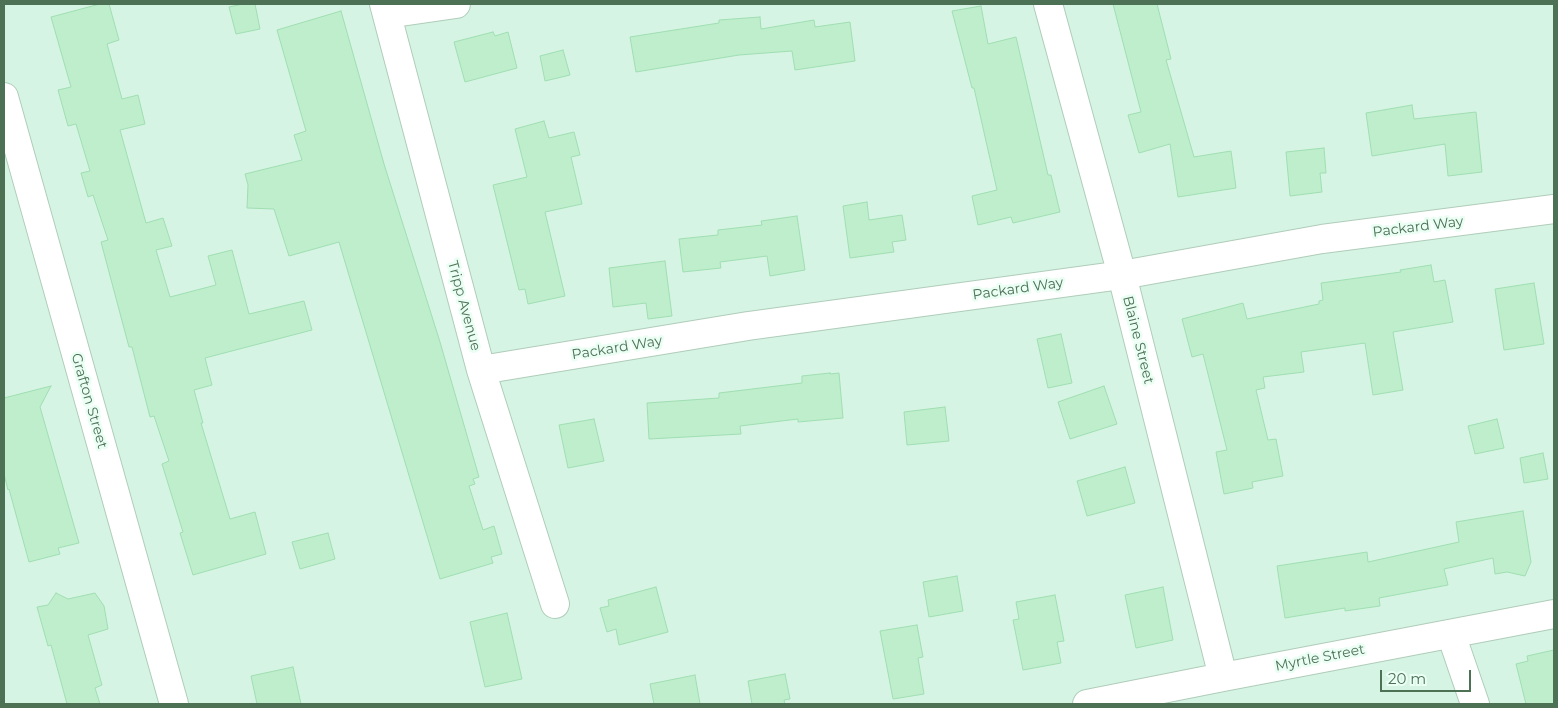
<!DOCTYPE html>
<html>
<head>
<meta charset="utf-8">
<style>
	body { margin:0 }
	#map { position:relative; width:1558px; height:708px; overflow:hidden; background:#e4faf0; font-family:Montserrat,sans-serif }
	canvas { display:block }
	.frame { position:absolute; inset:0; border:5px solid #4c7155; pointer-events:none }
	.scale { position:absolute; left:1380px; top:670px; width:91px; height:22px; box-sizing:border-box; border:2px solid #4c7155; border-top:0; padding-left:6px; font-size:15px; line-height:18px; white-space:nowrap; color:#4c7155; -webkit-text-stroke:4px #eafef4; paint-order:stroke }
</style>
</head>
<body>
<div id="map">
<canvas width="1558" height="708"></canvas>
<div class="frame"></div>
<div class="scale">20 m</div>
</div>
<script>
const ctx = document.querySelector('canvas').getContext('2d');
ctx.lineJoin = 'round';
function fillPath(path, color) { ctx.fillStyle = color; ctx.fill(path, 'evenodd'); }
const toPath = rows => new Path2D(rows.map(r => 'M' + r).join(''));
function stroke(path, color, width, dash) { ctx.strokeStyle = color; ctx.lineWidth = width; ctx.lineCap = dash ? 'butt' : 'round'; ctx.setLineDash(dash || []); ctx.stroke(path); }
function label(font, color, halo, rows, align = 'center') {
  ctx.font = font + ' Montserrat,sans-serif'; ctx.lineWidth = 5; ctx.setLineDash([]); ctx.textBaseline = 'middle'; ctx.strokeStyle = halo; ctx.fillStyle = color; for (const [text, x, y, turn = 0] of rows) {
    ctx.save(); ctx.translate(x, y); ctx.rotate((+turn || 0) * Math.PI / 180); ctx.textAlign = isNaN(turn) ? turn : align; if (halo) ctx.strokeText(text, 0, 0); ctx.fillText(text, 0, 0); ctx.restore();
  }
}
fillPath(toPath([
	[4,4,1554,4,1554,704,4,704]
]), '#d6f4e4');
const building = toPath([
	[100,4,109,4,119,40,107,44,122,99,138,95,145,124,120,130,146,223,163,218,172,246,156,250,170,297,216,285,208,256,232,250,249,314,304,301,312,330,205,358,212,385,194,390,203,423,201,423,230,519,255,512,266,554,193,575,180,533,183,532,162,464,169,461,154,416,150,417,132,347,129,347,101,242,108,240,93,195,88,197,81,173,90,171,76,124,68,126,58,90,71,87,51,17,100,4],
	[243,4,255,4,260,29,236,34,229,7,243,4],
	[1113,4,1157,4,1171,59,1166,60,1194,157,1231,151,1236,188,1178,197,1170,144,1139,153,1128,115,1141,112,1113,4],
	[981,6,988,44,1016,37,1048,175,1051,175,1060,212,1013,223,1011,217,978,225,972,196,997,190,974,88,972,88,952,11,981,6],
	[341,11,384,164,440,342,479,477,473,479,475,484,469,486,483,530,494,526,502,554,491,557,493,563,440,579,339,242,289,256,274,209,247,208,248,185,245,174,302,160,294,135,306,131,277,30,341,11],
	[760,17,761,29,814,20,815,27,850,22,855,61,795,70,792,51,739,55,636,72,630,37,719,23,719,20,760,17],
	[493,32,495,36,508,32,517,68,465,82,454,42,493,32],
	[563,50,570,75,545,81,540,56,563,50],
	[1412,105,1414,119,1476,112,1482,172,1448,176,1445,144,1372,156,1366,113,1412,105],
	[544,121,549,138,574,132,580,155,571,157,582,204,545,212,565,296,528,304,525,289,519,290,493,185,527,177,515,129,544,121],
	[1324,148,1326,173,1320,173,1322,192,1290,196,1286,152,1324,148],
	[867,202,869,220,902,215,906,240,892,242,894,252,850,258,843,206,867,202],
	[797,216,805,270,770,276,767,256,720,262,721,268,683,272,679,239,718,235,718,230,762,225,761,221,797,216],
	[665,261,672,316,648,319,646,303,613,307,609,268,665,261],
	[1431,265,1434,282,1445,280,1453,322,1393,332,1403,390,1373,395,1365,343,1301,352,1304,372,1263,377,1265,388,1256,390,1268,440,1276,439,1283,476,1252,482,1253,488,1224,494,1216,452,1227,450,1203,354,1192,357,1182,319,1243,303,1247,319,1319,304,1319,301,1323,300,1321,283,1401,272,1400,270,1431,265],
	[1534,283,1544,344,1504,350,1495,289,1534,283],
	[1061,334,1072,383,1048,388,1037,339,1061,334],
	[830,373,830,374,839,373,843,418,798,422,798,419,740,426,741,434,649,439,647,403,719,398,719,393,802,383,802,376,830,373],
	[51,386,40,407,79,543,58,548,60,554,29,562,9,489,8,490,4,474,4,398,51,386],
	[1104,386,1117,424,1070,439,1058,402,1104,386],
	[945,407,949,441,907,445,904,412,945,407],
	[594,419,604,461,568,468,559,425,594,419],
	[1497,419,1504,448,1475,454,1468,426,1497,419],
	[1543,453,1548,479,1524,483,1520,458,1543,453],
	[1125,467,1135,503,1087,516,1077,481,1125,467],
	[1523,511,1531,562,1525,576,1507,572,1495,574,1493,558,1444,569,1448,585,1379,598,1380,606,1345,611,1345,608,1285,618,1277,566,1367,552,1368,562,1459,542,1456,522,1523,511],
	[328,533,335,559,300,569,292,542,328,533],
	[957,576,963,611,929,617,923,582,957,576],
	[656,587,668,632,619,645,616,629,607,632,600,608,609,606,608,600,656,587],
	[1163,587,1173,640,1136,648,1125,595,1163,587],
	[56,593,68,599,95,593,104,606,108,629,88,635,102,685,95,688,100,704,67,704,51,645,48,646,37,607,48,605,56,593],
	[1055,595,1064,641,1057,642,1061,663,1023,670,1013,620,1019,619,1016,602,1055,595],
	[507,613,522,679,485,687,470,622,507,613],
	[917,625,923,657,918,658,924,694,893,699,880,631,917,625],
	[1554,650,1554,704,1526,704,1516,664,1528,661,1527,656,1554,650],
	[293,667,301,704,257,704,251,676,293,667],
	[785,674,790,699,784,700,785,704,752,704,748,681,785,674],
	[695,675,700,704,654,704,650,684,695,675]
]);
fillPath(building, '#beeecc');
stroke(building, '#a0dfb2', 1);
const minor = toPath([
	[384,4,481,370,555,604],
	[1048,4,1122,275,1223,677],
	[387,14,456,4],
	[4,97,174,704],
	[481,370,748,326,1122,275,1322,239,1554,209],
	[1451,634,1475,704],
	[1087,704,1223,677,1554,614]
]);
stroke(minor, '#afcdb9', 30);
stroke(minor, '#fff', 28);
label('14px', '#4c7155', '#eafef4', [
	["Packard Way",1418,227,-7],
	["Packard Way",1018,289,-8],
	["Tripp Avenue",464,306,75],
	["Blaine Street",1138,340,76],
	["Packard Way",617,348,-9],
	["Grafton Street",89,401,74],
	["Myrtle Street",1320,658,-11]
]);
</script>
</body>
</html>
